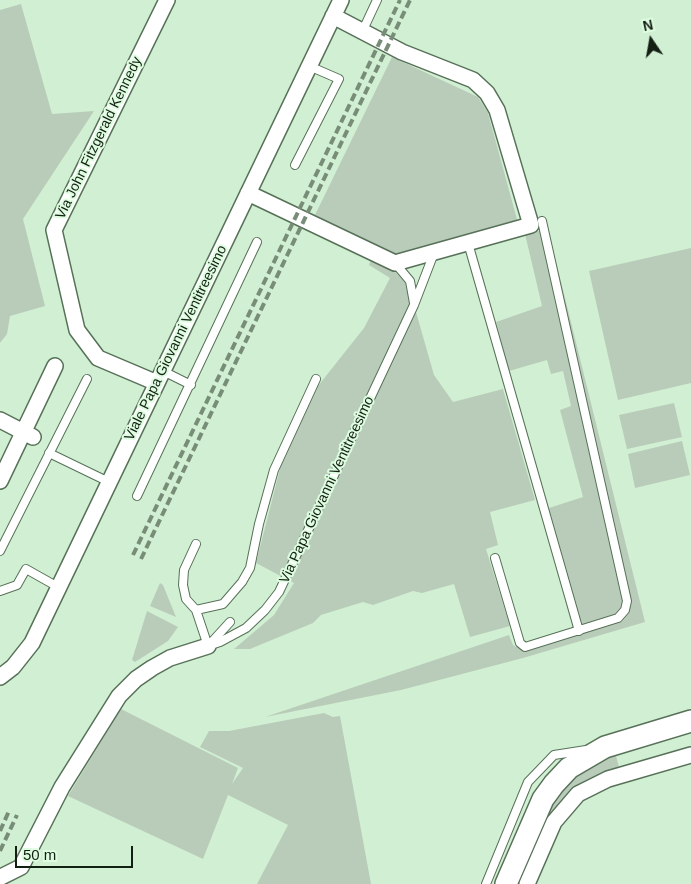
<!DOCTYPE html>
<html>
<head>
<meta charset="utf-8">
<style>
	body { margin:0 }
	#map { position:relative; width:691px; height:884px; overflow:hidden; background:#d1efd2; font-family:Helvetica,sans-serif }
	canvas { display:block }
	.north { position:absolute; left:626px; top:15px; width:50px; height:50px; -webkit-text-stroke:4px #defcdf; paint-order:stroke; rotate:348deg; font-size:14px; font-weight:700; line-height:20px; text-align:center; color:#141f14 }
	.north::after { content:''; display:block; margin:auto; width:18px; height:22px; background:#141f14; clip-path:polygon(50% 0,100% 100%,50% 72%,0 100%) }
	.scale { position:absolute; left:15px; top:846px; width:118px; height:22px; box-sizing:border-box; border:2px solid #141f14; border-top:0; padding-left:6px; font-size:15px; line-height:18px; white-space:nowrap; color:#141f14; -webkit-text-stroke:4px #defcdf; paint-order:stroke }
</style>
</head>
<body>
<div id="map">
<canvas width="691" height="884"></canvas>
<div class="north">N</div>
<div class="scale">50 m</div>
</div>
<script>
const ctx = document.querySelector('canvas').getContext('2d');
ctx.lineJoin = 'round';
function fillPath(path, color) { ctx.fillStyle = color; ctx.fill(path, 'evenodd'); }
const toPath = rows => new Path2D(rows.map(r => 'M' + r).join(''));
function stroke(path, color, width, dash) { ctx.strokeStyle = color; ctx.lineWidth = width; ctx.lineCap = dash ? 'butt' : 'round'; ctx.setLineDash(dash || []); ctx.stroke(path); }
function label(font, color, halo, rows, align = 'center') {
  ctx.font = font + ' Helvetica,sans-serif'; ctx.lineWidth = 4; ctx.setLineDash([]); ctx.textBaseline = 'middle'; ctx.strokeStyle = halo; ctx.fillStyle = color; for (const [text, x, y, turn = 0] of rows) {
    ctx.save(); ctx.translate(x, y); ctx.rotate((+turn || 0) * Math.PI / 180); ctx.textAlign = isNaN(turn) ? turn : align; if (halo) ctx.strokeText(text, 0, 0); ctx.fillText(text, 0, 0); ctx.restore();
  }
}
fillPath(toPath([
	[21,4,52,114,94,111,23,219,45,306,10,316,7,334,0,343,0,10],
	[392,57,478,97,488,113,518,223,397,258,315,215],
	[548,229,645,622,523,658,401,690,265,717,509,635,513,645,516,647,583,627,549,508,583,497,560,410,571,406,563,371,551,374,547,360,509,371,496,322,542,306,525,234],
	[691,248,691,383,618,400,589,271],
	[371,259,393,269,406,284,414,305,434,375,453,402,503,389,535,500,490,512,498,545,486,549,510,626,470,637,454,584,422,593,413,591,373,605,363,602,321,615,313,623,250,649,234,649,274,615,294,583,256,563,282,461,318,386,364,328,390,278,369,265],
	[674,403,682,437,627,449,619,415],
	[682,441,690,475,635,488,628,454],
	[160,583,163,585,176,617,150,606],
	[147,611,178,627,168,641,135,662,132,660],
	[121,709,238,768,232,784,243,768,200,747,209,731,229,731,324,713,333,717,340,716,371,884,257,884,288,825,228,795,203,859,68,796],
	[615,752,621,775,574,797,527,884,506,884,554,784]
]), '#b9ccb9');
const lane = toPath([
	[363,30,377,0],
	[295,165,339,79,309,66],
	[468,243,579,631],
	[395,263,410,281,414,303],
	[163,371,191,385],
	[49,453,109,482],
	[137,496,257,242],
	[196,544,184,570,183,585,186,599,196,610,208,646],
	[0,551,87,379],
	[495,558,520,643,525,647,618,618,625,610,627,601,542,221],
	[0,591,17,585,26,569,58,587],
	[196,610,223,604,242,582,250,568,259,524,274,470,316,379],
	[209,645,230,622],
	[208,646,220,642,246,628,265,610,279,592,414,305,434,253],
	[486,884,528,782,554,755,586,750]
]);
const street = toPath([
	[248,193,395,263,531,225,497,110,487,93,473,80,402,52,333,16],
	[157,383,98,358,77,330,54,230,167,0],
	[0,420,33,437],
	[0,481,55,366],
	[0,677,13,667,32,643,341,0],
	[1,877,21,867,62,787,119,696,136,679,152,668,170,658,208,646],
	[527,884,554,822,578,794,608,779,691,755]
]);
const secondary = toPath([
	[506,884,543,799,554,784,569,768,605,747,691,721]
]);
stroke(lane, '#577158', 10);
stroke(street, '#577158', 18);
stroke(secondary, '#577158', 24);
stroke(lane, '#fff', 8);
stroke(street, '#fff', 15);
stroke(secondary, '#fff', 21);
stroke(toPath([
	[133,555,400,0],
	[141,559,410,0],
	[0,831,9,811],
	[0,851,17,815]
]), '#788d78', 4, [8, 4]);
label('14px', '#141f14', '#defcdf', [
	["Via John Fitzgerald Kennedy",99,138,-64],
	["Viale Papa Giovanni Ventitreesimo",176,343,-64],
	["Via Papa Giovanni Ventitreesimo",327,490,-65]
]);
</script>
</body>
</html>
